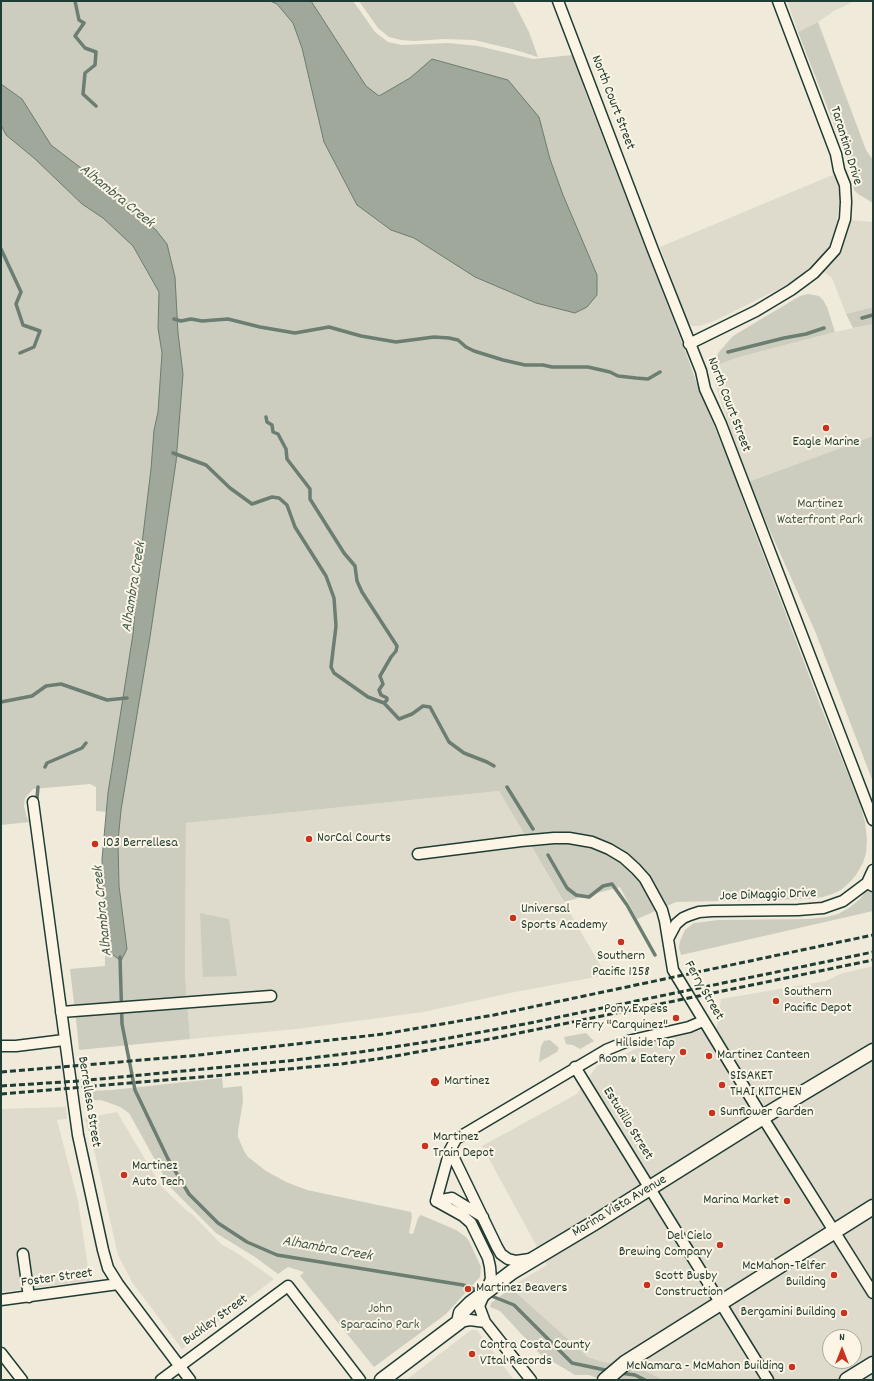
<!DOCTYPE html>
<html>
<head>
<meta charset="utf-8">
<style>
	body { margin:0 }
	#map { position:relative; width:874px; height:1381px; overflow:hidden; background:#efeada; font-family:Dekko,sans-serif }
	canvas { display:block }
	.frame { position:absolute; inset:0; border:2px solid #1f3d34; pointer-events:none }
	.north { position:absolute; left:822px; top:1329px; width:40px; height:40px; box-sizing:border-box; background:#fcf5e5; border:1px solid #a4ab9e; border-radius:50%; rotate:0deg; font-size:11px; font-weight:700; line-height:16px; text-align:center; color:#1f3d34 }
	.north::after { content:''; display:block; margin:auto; width:14px; height:18px; background:#c8321e; clip-path:polygon(50% 0,100% 100%,50% 72%,0 100%) }
</style>
</head>
<body>
<div id="map">
<canvas width="874" height="1381"></canvas>
<div class="frame"></div>
<div class="north">N</div>
</div>
<script>
const ctx = document.querySelector('canvas').getContext('2d');
ctx.lineJoin = 'round';
function fillPath(path, color) { ctx.fillStyle = color; ctx.fill(path, 'evenodd'); }
const toPath = rows => new Path2D(rows.map(r => 'M' + r).join(''));
function stroke(path, color, width, dash) { ctx.strokeStyle = color; ctx.lineWidth = width; ctx.lineCap = dash ? 'butt' : 'round'; ctx.setLineDash(dash || []); ctx.stroke(path); }
function label(font, color, halo, rows, align = 'center') {
  ctx.font = font + ' Dekko,sans-serif'; ctx.lineWidth = 4; ctx.setLineDash([]); ctx.textBaseline = 'middle'; ctx.strokeStyle = halo; ctx.fillStyle = color; for (const [text, x, y, turn = 0] of rows) {
    ctx.save(); ctx.translate(x, y); ctx.rotate((+turn || 0) * Math.PI / 180); ctx.textAlign = isNaN(turn) ? turn : align; if (halo) ctx.strokeText(text, 0, 0); ctx.fillText(text, 0, 0); ctx.restore();
  }
}
fillPath(toPath([
	[787,1,855,1,834,11,818,22,798,32],
	[835,174,838,185,840,200,837,219,873,222,873,307,846,314,832,278,814,264,793,282,714,321,699,326,692,326,687,321,660,247],
	[873,324,873,436,748,482,715,384,715,366,739,357,835,332],
	[499,791,606,975,515,992,423,1012,297,1029,190,1039,185,974,186,823],
	[873,966,873,1380,664,1380,637,1367,603,1362,588,1357,511,1288,515,1284,547,1265,482,1146,577,1094,597,1066,647,1044,717,1026,721,999,826,981,840,974],
	[830,1337,854,1337,854,1361,830,1361],
	[66,1107,67,1119,57,1120,78,1201,90,1281,1,1292,1,1109],
	[117,1112,161,1186,186,1210,193,1215,221,1244,240,1255,274,1279,182,1349,132,1282,118,1255,95,1154,85,1118],
	[471,1330,477,1330,514,1380,406,1380]
]), '#dedbcc');
fillPath(toPath([
	[1,1,353,1,375,32,388,42,402,45,448,43,478,46,533,59,573,55,586,94,686,353,701,395,732,468,746,509,821,707,860,804,865,822,867,840,866,853,863,863,856,875,850,882,841,890,832,894,823,897,807,899,676,902,637,919,620,887,564,902,499,791,186,823,185,974,190,1039,79,1050,77,1028,70,969,105,966,105,949,121,961,122,915,119,886,118,841,120,813,96,811,96,787,90,784,33,789,25,798,24,806,27,818,30,822,1,825],
	[359,1,513,1,529,32,538,57,512,49,474,40,444,39,415,41,401,40,389,37,378,28],
	[818,22,866,150,873,160,873,203,858,194,854,190,851,168,798,32],
	[808,294,819,296,823,300,827,307,835,332,739,357,715,366,716,358,719,352,733,336,800,296],
	[873,307,873,324,853,328,846,314],
	[873,436,873,782,815,631,748,482],
	[873,882,873,911,681,955,679,948,680,941,685,930,694,923,718,920,809,919,827,917,838,914,849,908,860,899],
	[200,913,229,919,237,976,203,977],
	[586,1033,594,1041,580,1049,573,1045,566,1044,564,1037],
	[550,1040,559,1048,557,1052,539,1062,541,1046,544,1041],
	[222,1078,223,1088,242,1086,243,1101,238,1131,238,1137,244,1151,248,1157,266,1171,286,1182,307,1190,411,1212,412,1216,409,1233,413,1234,418,1218,421,1215,456,1230,466,1237,469,1241,481,1267,480,1277,446,1314,374,1367,300,1276,304,1272,288,1267,278,1274,255,1257,216,1233,170,1187,129,1113,120,1107,107,1102,100,1100,88,1101,86,1091,112,1090],
	[511,1288,588,1357,603,1362,637,1367,664,1380,602,1380,589,1375,575,1375,540,1354,500,1311,490,1307,491,1303]
]), '#cccdbf');
const water = toPath([
	[270,1,311,1,366,86,379,96,410,78,432,59,508,80,539,117,550,159,563,195,597,275,597,295,587,307,575,313,536,303,475,277,414,238,391,230,357,205,324,142,302,48,293,23,277,4,270,1],
	[1,84,22,99,51,145,129,205,156,230,167,244,175,277,178,333,183,374,176,462,150,637,121,810,118,841,119,886,127,949,121,961,105,949,102,859,108,793,133,634,137,585,151,469,154,430,158,412,162,353,158,328,159,292,133,246,103,218,82,204,34,158,6,135,1,125,1,84]
]);
fillPath(water, '#9fa89a');
stroke(water, '#6c7d71', 1);
stroke(toPath([
	[75,1,79,20,84,23,75,36,85,48,96,52,95,65,85,73,83,94,96,106],
	[1,249,21,292,16,304,23,325,40,331,34,347,20,353],
	[862,318,873,315],
	[174,319,181,321,191,319,202,321,228,319,260,327,295,333,329,327,361,336,396,342,434,337,449,338,458,340,466,347,474,351,503,360,525,365,543,365,552,367,588,367,610,372,618,376,636,378,648,379,660,372],
	[728,352,784,338,806,334,824,328],
	[266,417,267,422,272,425,273,432,278,434,286,449,287,459,310,489,310,499,344,553,355,566,357,581,362,592,397,646,396,651,391,657,380,676,383,684,379,690,381,695,387,698,387,700,384,703],
	[173,453,206,465,230,488,252,504,272,497,279,498,287,505,295,527,326,576,334,598,336,626,331,667,334,673,368,697,384,703,399,719,412,714,423,706,430,707,449,742,464,753,487,762,494,766],
	[1,702,32,696,46,686,61,684,107,700,127,698],
	[45,767,47,763,82,748,86,743],
	[507,787,533,829],
	[37,798,38,787],
	[548,855,567,888,576,895,589,897,603,886,612,884,627,905,655,955],
	[120,957,122,1024,135,1090,168,1159,189,1194,218,1223,247,1242,277,1255,463,1285,479,1291],
	[489,1295,514,1305,572,1363,610,1371],
	[620,1373,635,1375,645,1380]
]), '#6c7d71', 3.5);
const street = toPath([
	[558,1,653,250,701,371,705,389,721,424,873,820],
	[689,344,756,311,791,290,814,273,835,250,845,219,846,202,845,185,839,170,836,154,778,1],
	[33,802,74,1106,78,1135,103,1250,108,1268,118,1284,190,1380],
	[418,854,521,841,554,838,569,838,592,842,609,849,624,858,636,869,645,879,662,910,665,921,673,970,763,1118,873,1293],
	[867,883,873,870],
	[668,939,676,924,683,918,690,915,699,912,712,911,798,910,823,908,843,901,867,883,873,886],
	[61,1012,271,996],
	[1,1046,16,1046,64,1040],
	[575,1067,768,1380],
	[450,1150,497,1247,501,1254,508,1259,516,1261,530,1259],
	[436,1201,450,1150,456,1139,606,1050,628,1041,689,1027,703,1021],
	[436,1201,463,1216,471,1223,488,1258,490,1267,491,1279,479,1306,485,1322],
	[436,1201,452,1198,483,1217],
	[23,1254,29,1297],
	[1,1300,118,1284],
	[459,1322,470,1320,485,1322,531,1380],
	[1,1353,22,1380],
	[161,1380,288,1286,360,1380]
]);
const secondary = toPath([
	[382,1380,459,1322,461,1313,471,1303,512,1272,594,1223,771,1112,873,1051],
	[605,1380,625,1363,873,1207],
	[847,1380,873,1364]
]);
stroke(street, '#1f3d34', 13);
stroke(secondary, '#1f3d34', 17);
stroke(street, '#fcf5e5', 10);
stroke(secondary, '#fcf5e5', 14);
stroke(toPath([
	[1,1072,190,1056,384,1034,494,1015,873,935],
	[1,1086,79,1081,287,1061,360,1052,433,1041,530,1023,873,952],
	[1,1094,224,1075,341,1064,384,1058,490,1039,873,960]
]), '#1f3d34', 3, [6, 3]);
for (const [x, y, r, color] of [
	[826,428,4,"#c8321e"],
	[309,839,4,"#c8321e"],
	[95,844,4,"#c8321e"],
	[513,918,4,"#c8321e"],
	[621,942,4,"#c8321e"],
	[776,1001,4,"#c8321e"],
	[676,1018,4,"#c8321e"],
	[683,1052,4,"#c8321e"],
	[709,1056,4,"#c8321e"],
	[435,1082,5,"#c8321e"],
	[722,1085,4,"#c8321e"],
	[712,1113,4,"#c8321e"],
	[425,1146,4,"#c8321e"],
	[124,1175,4,"#c8321e"],
	[787,1201,4,"#c8321e"],
	[720,1245,4,"#c8321e"],
	[834,1275,4,"#c8321e"],
	[647,1285,4,"#c8321e"],
	[468,1289,4,"#c8321e"],
	[844,1313,4,"#c8321e"],
	[472,1354,4,"#c8321e"],
	[792,1367,4,"#c8321e"]
]) { const dot = new Path2D(); dot.arc(x, y, r, 0, 2 * Math.PI); ctx.fillStyle = color; ctx.fill(dot); stroke(dot, '#fcf5e5', 1.5); }
label('14px', '#1f3d34', '#fcf5e5', [
	["North Court Street",612,103,69],
	["Tarantino Drive",845,146,73],
	["North Court Street",728,405,69],
	["Joe DiMaggio Drive",768,896,-2],
	["Ferry Street",703,991,60],
	["Berrellesa Street",88,1102,81],
	["Estudillo Street",627,1124,58],
	["Marina Vista Avenue",620,1207,-31],
	["Foster Street",57,1279,-8],
	["Buckley Street",216,1321,-36]
]);
label('14px', '#1f3d34', '#fcf5e5', [
	["Eagle Marine",826,443,"center"],
	["NorCal Courts",317,839],
	["103 Berrellesa",103,844],
	["Universal",521,910],
	["Sports Academy",521,926],
	["Southern",621,957,"center"],
	["Pacific 1258",621,973,"center"],
	["Southern",784,993],
	["Pacific Depot",784,1009],
	["Pony Expess",668,1010,"right"],
	["Ferry \"Carquinez\"",668,1026,"right"],
	["Hillside Tap",675,1044,"right"],
	["Room & Eatery",675,1060,"right"],
	["Martinez Canteen",717,1056],
	["SISAKET",730,1077],
	["THAI KITCHEN",730,1093],
	["Martinez",444,1082],
	["Sunflower Garden",720,1113],
	["Martinez",433,1138],
	["Train Depot",433,1154],
	["Martinez",132,1167],
	["Auto Tech",132,1183],
	["Marina Market",779,1201,"right"],
	["Del Cielo",712,1237,"right"],
	["Brewing Company",712,1253,"right"],
	["McMahon-Telfer",826,1267,"right"],
	["Building",826,1283,"right"],
	["Scott Busby",655,1277],
	["Construction",655,1293],
	["Martinez Beavers",476,1289],
	["Bergamini Building",836,1313,"right"],
	["Contra Costa County",480,1346],
	["VItal Records",480,1362],
	["McNamara - McMahon Building",784,1367,"right"]
], 'left');
label('14px', '#425a50', '#fcf5e5', [
	["Martinez",820,505],
	["Waterfront Park",820,521],
	["John",380,1310],
	["Sparacino Park",380,1326]
]);
label('italic 15px', '#455d53', '#fcf5e5', [
	["Alhambra Creek",116,197,39],
	["Alhambra Creek",135,587,-81],
	["Alhambra Creek",104,911,-96],
	["Alhambra Creek",327,1250,10]
]);
</script>
</body>
</html>
